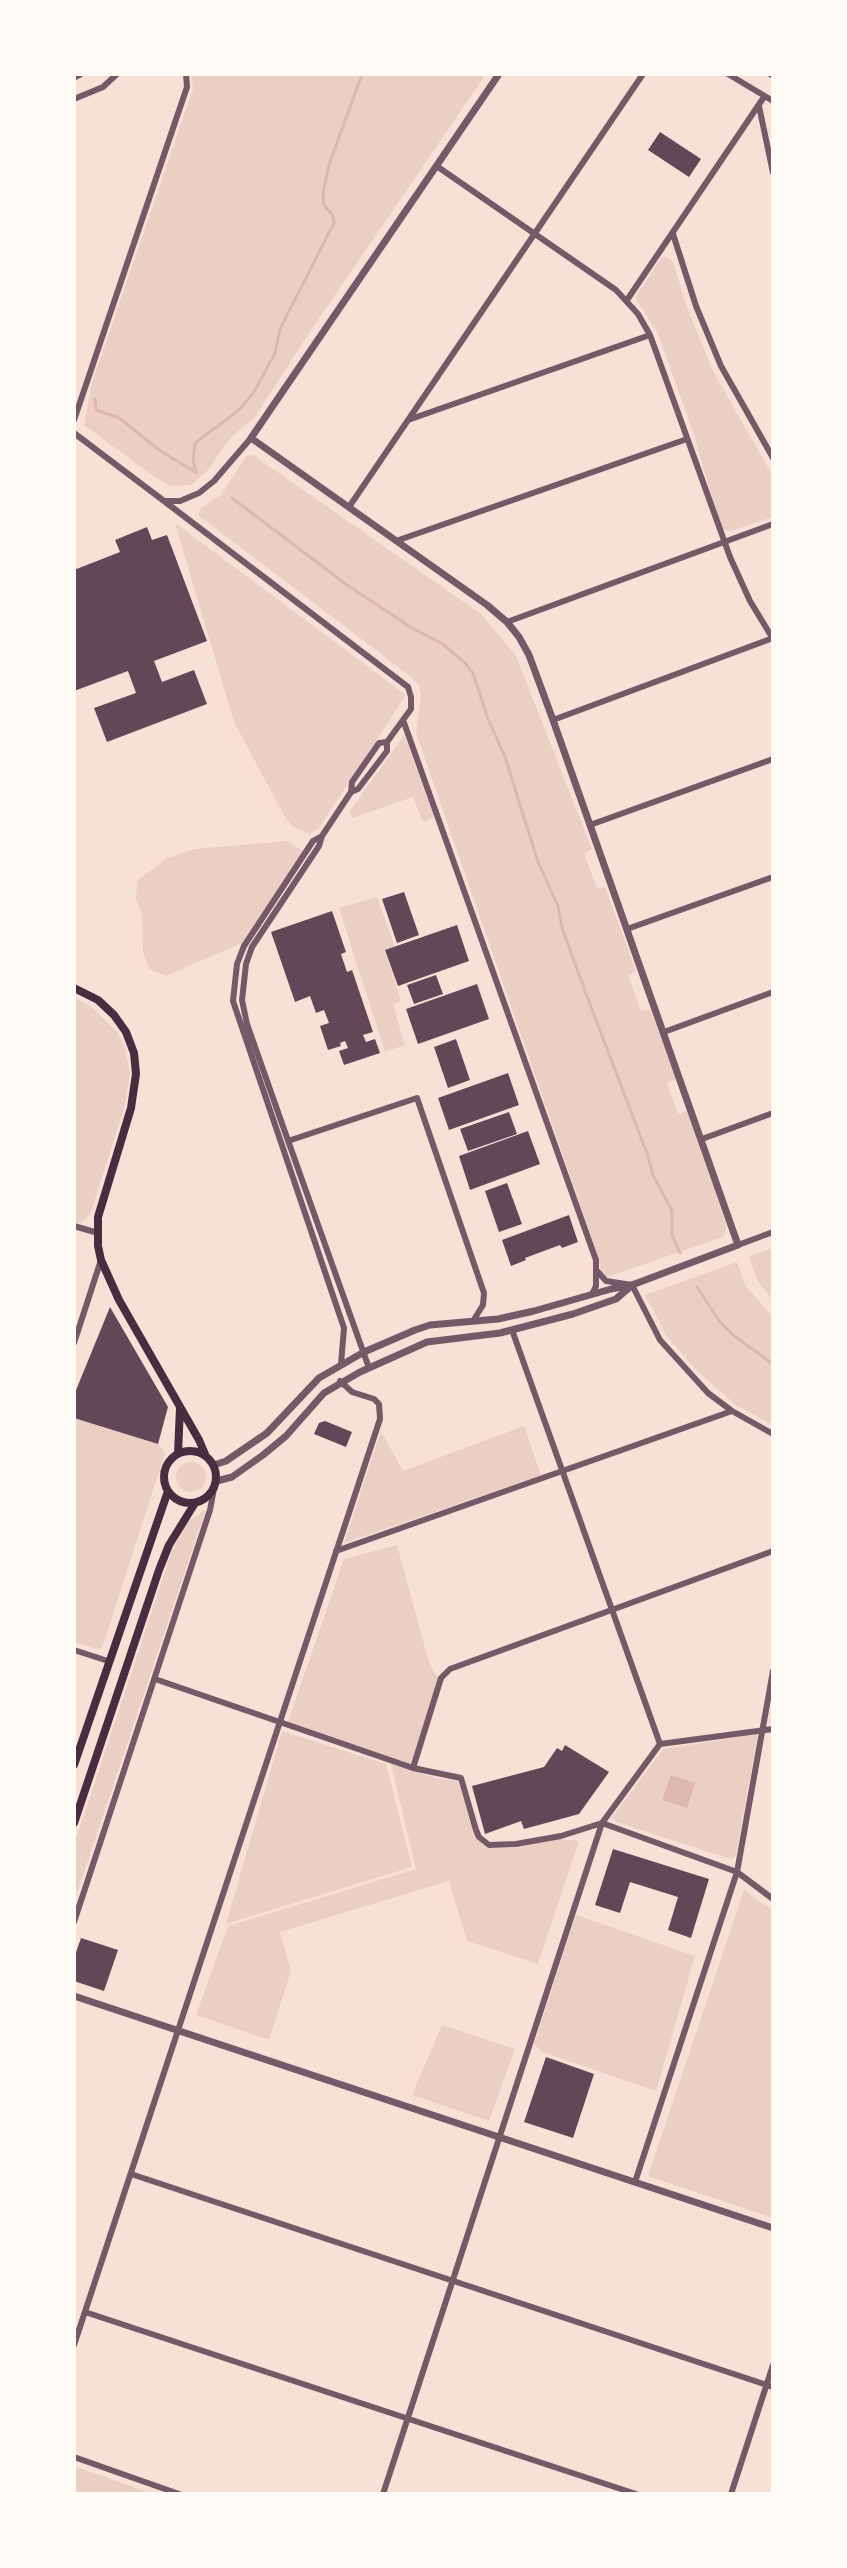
<!DOCTYPE html>
<html>
<head>
<meta charset="utf-8">
<style>
	body { margin:0 }
	#map { position:relative; width:847px; height:2568px; overflow:hidden; background:#f7e1d7; font-family:Quicksand,sans-serif }
	canvas { display:block }
	.frame { position:absolute; inset:0; border:76px solid #fffaf5; pointer-events:none }
</style>
</head>
<body>
<div id="map">
<canvas width="847" height="2568"></canvas>
<div class="frame"></div>
</div>
<script>
const ctx = document.querySelector('canvas').getContext('2d');
ctx.lineJoin = 'round';
function fillPath(path, color) { ctx.fillStyle = color; ctx.fill(path, 'evenodd'); }
const toPath = rows => new Path2D(rows.map(r => 'M' + r).join(''));
function stroke(path, color, width, dash) { ctx.strokeStyle = color; ctx.lineWidth = width; ctx.lineCap = dash ? 'butt' : 'round'; ctx.setLineDash(dash || []); ctx.stroke(path); }
fillPath(toPath([
	[191,74,486,74,309,333,255,417,230,438,208,470,191,485,171,486,153,476,84,425,92,383,193,89],
	[665,256,673,262,688,310,713,371,773,476,773,517,734,530,728,531,720,527,695,438,658,333,635,298,661,258],
	[253,455,481,614,516,656,592,849,584,853,597,889,605,887,636,971,628,975,641,1011,650,1009,676,1079,667,1083,678,1114,687,1111,727,1227,723,1237,607,1277,601,1274,599,1259,416,733,421,695,419,685,410,676,198,515,200,509,222,494,246,456],
	[175,523,406,695,319,828,310,834,292,826,285,817,234,722],
	[404,735,434,816,426,822,422,820,413,797,352,818,350,811],
	[287,841,303,851,242,943,166,976,149,969,143,952,142,916,136,899,137,881,167,858,195,849],
	[377,897,395,947,385,951,401,1001,393,1005,405,1045,385,1052,339,908],
	[74,997,90,1006,116,1031,124,1044,130,1073,125,1105,92,1209,87,1218,79,1223,74,1222],
	[773,1248,773,1300,757,1280,749,1256],
	[737,1262,745,1285,773,1317,773,1425,736,1405,697,1371,666,1335,645,1295],
	[74,1418,158,1444,165,1453,105,1639,101,1648,96,1649,74,1642],
	[524,1426,541,1475,344,1543,381,1431,403,1471],
	'176 1477a15 15 0 1 1 30 0a15 15 0 1 1-30 0Z',
	[206,1509,75,1899,74,1902,75,1842,172,1551,187,1522],
	[397,1545,430,1666,439,1679,412,1766,288,1722,344,1559],
	[282,1731,386,1764,412,1867,226,1924],
	[758,1734,736,1854,731,1859,616,1822,612,1818,663,1749],
	[391,1764,436,1778,458,1781,477,1839,487,1848,516,1848,561,1839,579,1841,538,1964,467,1941,449,1881,280,1932,291,1971,269,2040,196,2015,228,1926,416,1869],
	[744,1890,773,1911,773,2218,648,2176],
	[576,1915,695,1956,656,2091,542,2052,534,2044],
	[442,2025,515,2049,489,2121,412,2095],
	[74,2466,153,2494,74,2494]
]), '#ebcfc5');
fillPath(toPath([
	[671,1775,695,1783,687,1808,662,1800]
]), '#dcb8b0');
stroke(toPath([
	[95,399,96,410,119,418,159,450,195,472],
	[196,473,193,460,195,443,239,410,254,392,275,353,280,329,334,223,333,216,324,205,323,192,329,165,362,74],
	[232,498,347,585,412,628,443,644,464,662,473,673,488,719,505,757,538,862,558,906,562,928,591,1007,648,1156,653,1175,672,1211,672,1235,680,1253],
	[697,1287,720,1322,733,1335,773,1364]
]), '#dcb8b0', 3);
fillPath(toPath([
	[660,132,701,159,689,177,648,150],
	[147,527,152,540,167,535,207,641,154,661,162,682,194,670,207,704,107,742,94,708,136,693,128,671,74,691,74,570,120,552,115,540],
	[404,892,419,935,397,943,382,899],
	[332,911,346,952,341,954,347,972,352,970,373,1032,363,1035,366,1042,375,1039,380,1053,344,1065,339,1051,348,1048,345,1041,340,1043,341,1046,328,1050,320,1026,329,1023,324,1010,316,1013,310,996,295,1002,271,932],
	[457,925,469,961,398,986,385,950],
	[436,975,443,994,414,1004,407,985],
	[477,984,489,1019,418,1044,406,1009],
	[456,1039,470,1080,448,1088,434,1047],
	[508,1073,519,1105,449,1130,438,1098],
	[509,1112,517,1134,468,1151,460,1129],
	[528,1131,540,1164,470,1190,459,1156],
	[507,1183,522,1224,499,1232,485,1191],
	[569,1215,578,1242,562,1248,560,1245,525,1258,526,1260,511,1266,502,1240],
	[110,1307,168,1407,158,1444,74,1418,74,1395],
	[325,1421,352,1432,346,1447,314,1434,319,1423],
	[565,1745,609,1772,579,1814,524,1829,521,1821,485,1834,472,1786,544,1767,557,1748,562,1751],
	[613,1849,709,1879,691,1938,668,1930,678,1897,630,1882,620,1913,595,1905],
	[81,1938,118,1950,104,1991,74,1981,74,1958],
	[546,2057,594,2074,573,2138,524,2122]
]), '#644757');
stroke(toPath([
	[728,74,773,101],
	[74,99,103,87,117,74],
	[759,106,773,173],
	[438,167,616,290,638,314,650,335,730,557,750,601,773,639],
	[673,234,696,306,721,366,773,458],
	[627,300,764,97],
	[74,420,187,87,186,74],
	[408,420,650,335],
	[74,433,164,501,180,501,199,493,214,481,251,438],
	[164,501,408,687,411,697,411,709,387,742,387,751,358,789,351,792],
	[349,507,643,74],
	[396,541,687,439],
	[507,622,773,524],
	[403,720,596,1260,596,1286,592,1294],
	[553,720,773,638],
	[590,825,773,759],
	[322,836,313,841,244,946,237,964,233,1001,344,1328,341,1364],
	[627,929,773,877],
	[664,1032,773,992],
	[702,1139,773,1113],
	[288,1141,417,1098,484,1293,483,1305,473,1321],
	[74,1226,98,1233],
	[738,1245,773,1232],
	[598,1272,606,1281,632,1285,660,1340,708,1393,732,1411,773,1434],
	[512,1330,660,1744],
	[74,1343,101,1260],
	[369,1368,285,1132,247,1024,242,1000,246,964,252,947,319,846,322,836,351,792,352,782,379,743,387,742],
	[336,1551,732,1411],
	[74,1650,108,1661],
	[155,1679,413,1768,461,1778,476,1830,479,1837,489,1845,516,1844,561,1836,602,1823],
	[413,1768,441,1678,450,1669,773,1551],
	[602,1823,737,1872,773,1899],
	[74,1922,210,1510,214,1489],
	[131,2174,773,2387],
	[635,2182,737,1872,773,1671],
	[85,2312,636,2494],
	[74,2345,380,1419,379,1404,374,1399,352,1392,340,1381],
	[74,2457,179,2494],
	[383,2494,602,1823,660,1744,773,1729],
	[731,2494,773,2365]
]), '#755966', 6);
stroke(toPath([
	[771,74,773,75],
	[74,77,80,74],
	[214,1465,226,1461,267,1433,319,1378,364,1352,415,1330,430,1325,498,1319,534,1311,611,1289,632,1285,738,1245,553,720,529,655,519,637,507,622,487,605,251,438,499,74],
	[217,1481,232,1477,263,1455,286,1436,324,1393,360,1372,427,1342,500,1333,573,1314,616,1299,630,1287],
	[74,1996,773,2228]
]), '#755966', 7);
stroke(toPath([
	[74,988,98,1000,114,1015,126,1032,134,1053,136,1074,131,1108,98,1217,98,1246,101,1260,119,1300,199,1440,205,1454],
	'164 1477a26 26 0 1 1 52 0a26 26 0 1 1-52 0Z',
	[178,1453,180,1408],
	[74,1765,168,1491],
	[74,1823,159,1570,169,1545,195,1503]
]), '#4a2c40', 8);
</script>
</body>
</html>
